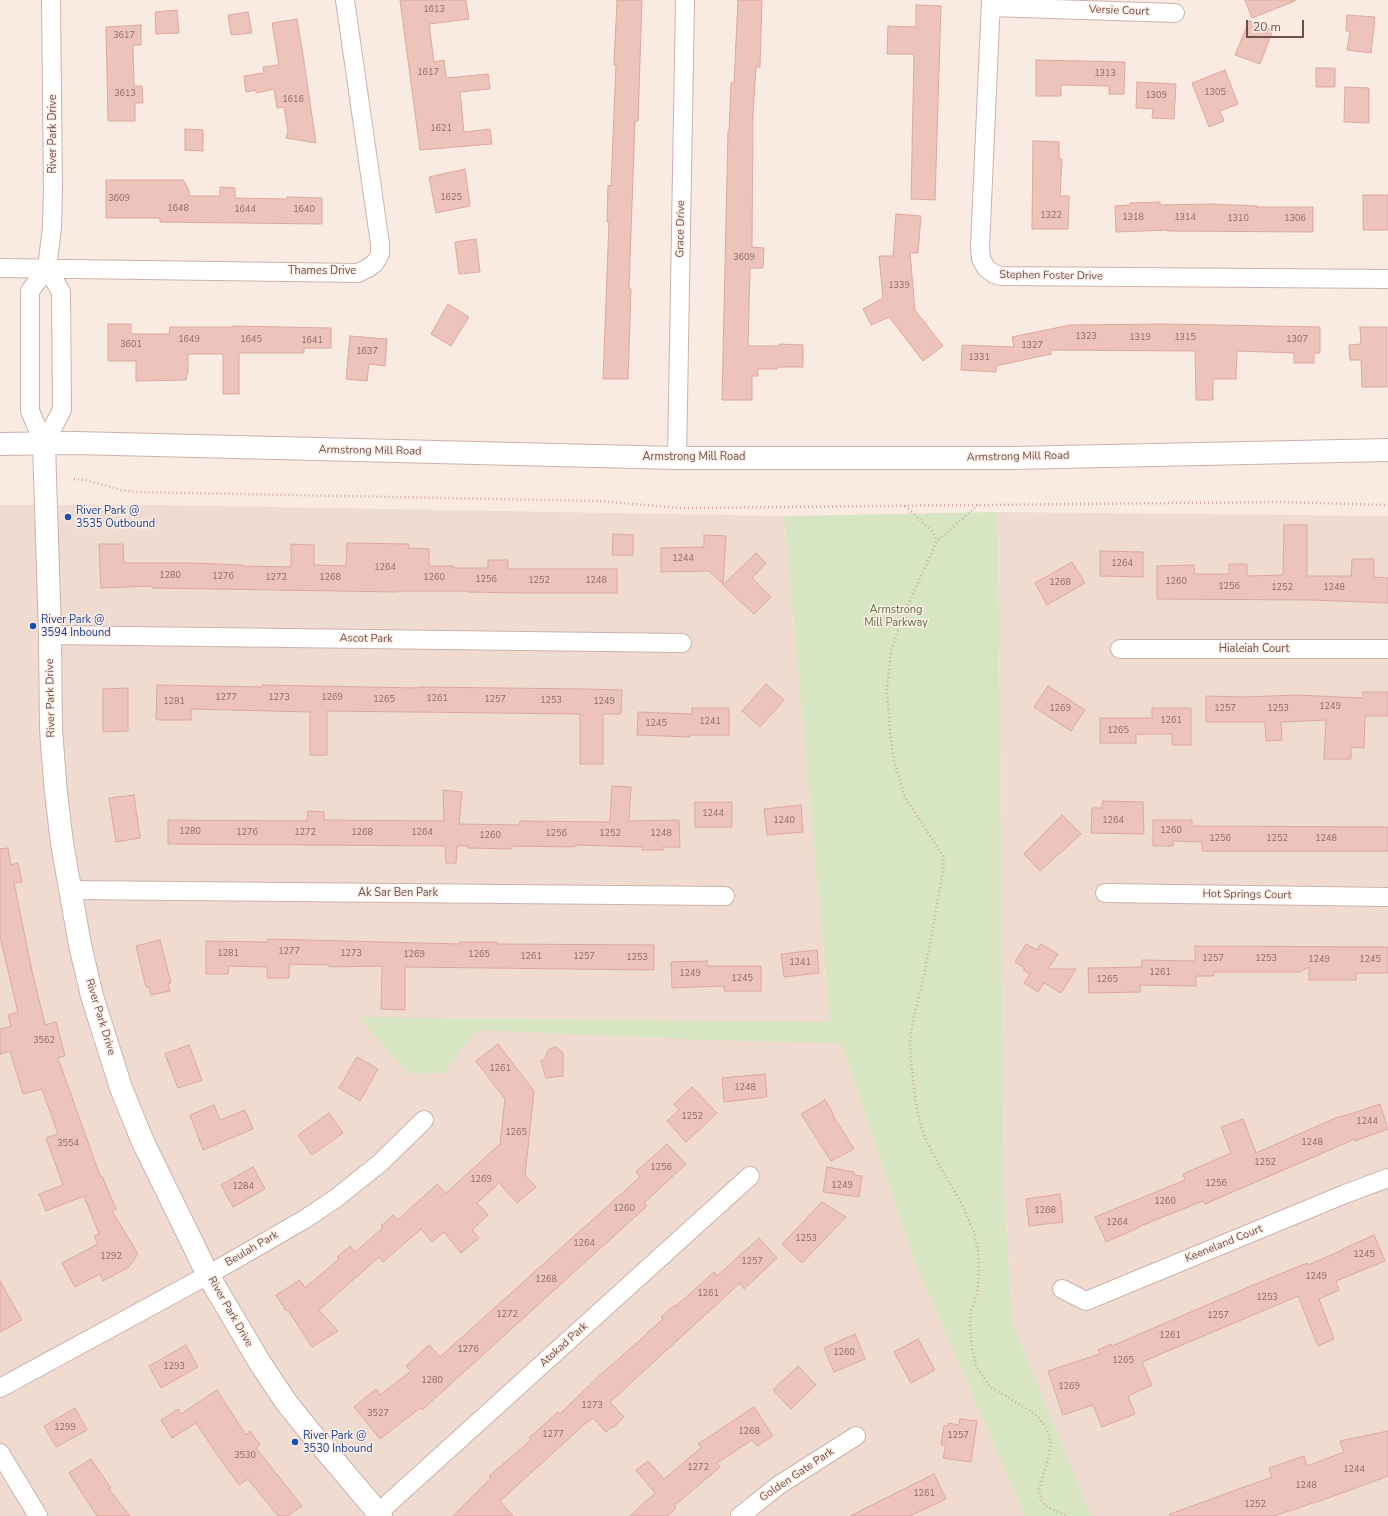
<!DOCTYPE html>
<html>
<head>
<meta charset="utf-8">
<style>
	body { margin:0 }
	#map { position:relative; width:1388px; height:1516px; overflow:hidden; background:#f9ebe1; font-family:"Nunito Sans",sans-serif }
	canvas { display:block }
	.scale { position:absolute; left:1246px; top:20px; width:58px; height:18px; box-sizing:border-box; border:2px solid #6e4f4b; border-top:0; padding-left:5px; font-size:12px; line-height:14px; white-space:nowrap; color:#6e4f4b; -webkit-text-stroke:3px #fdefe7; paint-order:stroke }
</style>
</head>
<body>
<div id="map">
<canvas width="1388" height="1516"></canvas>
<div class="scale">20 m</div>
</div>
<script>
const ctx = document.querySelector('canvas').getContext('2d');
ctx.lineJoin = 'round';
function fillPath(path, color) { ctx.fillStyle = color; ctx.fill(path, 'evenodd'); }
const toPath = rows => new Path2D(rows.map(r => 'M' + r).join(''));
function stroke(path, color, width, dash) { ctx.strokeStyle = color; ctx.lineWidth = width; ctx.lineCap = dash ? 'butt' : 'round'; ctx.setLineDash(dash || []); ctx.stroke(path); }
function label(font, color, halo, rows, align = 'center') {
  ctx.font = font + ' "Nunito Sans",sans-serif'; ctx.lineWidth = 3; ctx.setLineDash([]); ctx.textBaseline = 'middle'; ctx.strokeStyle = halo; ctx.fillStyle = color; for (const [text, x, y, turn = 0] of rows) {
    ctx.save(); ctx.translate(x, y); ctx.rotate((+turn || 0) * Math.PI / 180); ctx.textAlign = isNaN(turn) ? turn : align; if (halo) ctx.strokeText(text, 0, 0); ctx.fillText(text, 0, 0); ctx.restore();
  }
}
fillPath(toPath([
	[0,505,158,505,784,516,830,1022,841,1043,916,1265,1025,1516,0,1516],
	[998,512,1388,516,1388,1516,1091,1516,1012,1321,1004,1189]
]), '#f0dbd0');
fillPath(toPath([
	[998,512,1004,1189,1012,1321,1091,1516,1025,1516,916,1265,841,1043,707,1040,476,1030,444,1073,407,1073,359,1017,830,1022,784,516]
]), '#d8e5c2');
const building = toPath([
	[400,0,466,0,469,19,429,24,434,62,444,60,446,78,488,74,490,89,460,92,464,132,490,129,492,144,420,150,400,0],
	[617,0,642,0,638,121,635,121,629,289,631,289,628,379,603,379,609,222,607,222,608,185,611,186,616,65,614,65,617,0],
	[738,0,762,0,760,67,756,67,753,114,752,247,764,248,763,268,750,268,748,346,779,346,779,344,803,345,803,367,777,367,777,369,758,369,758,376,752,376,752,400,722,400,728,132,729,132,731,83,734,83,738,0],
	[1245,0,1295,0,1295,1,1252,18,1245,0],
	[916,5,941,6,935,200,911,199,914,54,887,54,888,26,916,27,916,5],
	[177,10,179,33,156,34,155,12,177,10],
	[248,12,252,33,231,35,228,15,248,12],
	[1347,15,1375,17,1371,53,1347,50,1350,31,1346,31,1347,15],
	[297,19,303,55,316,143,286,138,288,131,284,107,277,108,274,89,256,93,256,90,246,92,244,76,264,73,263,67,279,65,272,23,297,19],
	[1249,21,1273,30,1260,64,1235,55,1249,21],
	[141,25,141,45,133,45,134,86,142,86,143,103,135,103,135,121,108,121,106,27,141,25],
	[1036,60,1125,62,1124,94,1109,94,1109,86,1061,85,1061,96,1036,96,1036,60],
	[1316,68,1335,68,1335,87,1316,87,1316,68],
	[1225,70,1238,104,1220,111,1224,121,1209,127,1192,83,1225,70],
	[1137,82,1176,84,1174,119,1152,118,1153,109,1136,108,1137,82],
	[1345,87,1369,88,1369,123,1344,122,1345,87],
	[185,129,203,130,203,151,185,150,185,129],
	[1033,141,1059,142,1059,159,1062,159,1060,196,1069,196,1068,229,1032,229,1033,141],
	[465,169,470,206,436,213,429,177,465,169],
	[106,180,183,180,189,190,189,196,220,196,220,187,235,188,235,198,287,199,287,197,322,198,322,224,160,222,160,218,106,218,106,180],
	[1363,195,1388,195,1388,230,1363,230,1363,195],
	[1160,202,1160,205,1211,204,1257,206,1256,207,1313,207,1313,232,1167,231,1167,230,1116,232,1115,206,1130,205,1130,203,1160,202],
	[896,214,921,216,918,253,910,253,915,310,943,346,923,361,889,317,871,325,863,309,883,298,879,256,893,256,896,214],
	[476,239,480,272,459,274,455,242,476,239],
	[448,304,469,317,451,346,431,334,448,304],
	[108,324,131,324,131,334,169,334,170,327,233,327,233,326,331,328,331,348,304,348,304,353,239,353,239,394,223,394,223,354,188,354,188,374,187,374,186,380,136,381,136,361,108,361,108,324],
	[1165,324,1320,327,1320,353,1314,353,1314,363,1294,363,1294,353,1237,351,1236,379,1213,379,1213,400,1196,400,1195,351,1051,350,1051,354,996,366,996,372,961,370,962,345,1014,347,1012,337,1070,325,1165,324],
	[1360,327,1387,327,1387,387,1362,387,1361,360,1350,360,1349,345,1361,344,1360,327],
	[350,336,387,339,385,366,369,364,367,381,346,379,350,336],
	[1284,525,1307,525,1307,576,1351,576,1352,559,1374,559,1374,577,1388,578,1388,603,1312,600,1157,599,1157,566,1194,565,1195,574,1229,574,1229,564,1247,564,1247,576,1283,575,1284,525],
	[613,534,633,535,633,555,612,555,613,534],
	[704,535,726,536,723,584,709,571,661,572,661,548,704,547,704,535],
	[347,543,409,544,408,548,429,549,429,566,454,566,454,568,488,568,488,560,508,560,508,569,617,569,617,593,521,593,468,592,468,591,398,591,398,592,152,588,152,586,101,588,99,544,123,544,124,563,191,563,242,565,242,566,291,567,291,544,314,545,314,565,346,566,347,543],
	[1100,551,1143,552,1143,577,1100,576,1100,551],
	[756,553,766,563,752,578,771,597,754,614,723,585,756,553],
	[1072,562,1085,583,1047,605,1035,583,1072,562],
	[766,684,784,700,760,727,742,711,766,684],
	[157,685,262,687,262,685,419,688,419,687,587,689,622,690,621,714,603,714,603,764,580,764,580,714,327,711,327,755,310,755,310,712,191,709,191,720,159,720,156,719,157,685],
	[1048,686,1085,710,1071,731,1034,707,1048,686],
	[128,688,128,731,103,732,103,689,128,688],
	[1363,692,1388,692,1388,716,1365,716,1364,748,1351,747,1351,759,1324,759,1326,720,1281,722,1282,740,1266,741,1265,722,1206,722,1206,696,1244,697,1296,695,1363,698,1363,692],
	[692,708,729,708,729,735,690,735,690,737,637,735,638,712,692,714,692,708],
	[1152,708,1191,708,1191,745,1172,745,1172,734,1136,734,1136,743,1100,743,1100,718,1152,718,1152,708],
	[612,786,631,787,629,821,679,820,680,847,663,847,663,850,642,850,642,847,575,845,575,847,512,846,512,849,468,848,468,846,457,846,456,863,446,863,445,846,168,844,168,820,307,821,308,811,324,812,324,820,444,821,443,790,462,792,459,824,519,825,520,821,610,822,612,786],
	[134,795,140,838,116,842,109,798,134,795],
	[1103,801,1143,802,1144,834,1091,833,1092,808,1102,808,1103,801],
	[695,802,732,802,732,827,695,827,695,802],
	[801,805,803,832,767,835,764,809,801,805],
	[1062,815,1081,834,1040,871,1024,854,1062,815],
	[1153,820,1192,820,1192,826,1388,827,1388,851,1202,851,1202,842,1173,841,1173,846,1153,846,1153,820],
	[8,848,11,865,18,863,22,882,14,883,32,971,45,1025,56,1022,65,1056,58,1058,100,1176,102,1176,116,1209,112,1211,138,1254,129,1267,103,1281,100,1274,75,1287,62,1263,98,1244,94,1236,99,1234,84,1196,46,1211,39,1194,63,1185,46,1138,58,1134,42,1089,23,1094,10,1051,0,1054,0,1029,11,1026,8,1015,18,1012,0,937,0,849,8,848],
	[268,939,460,944,460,942,497,942,497,944,654,945,654,970,405,967,405,1010,381,1009,382,966,329,967,329,965,289,964,289,978,267,978,267,967,229,966,228,974,206,974,206,941,268,942,268,939],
	[160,940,171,983,168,983,170,991,151,995,149,987,146,987,136,946,160,940],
	[1026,944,1037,950,1041,944,1058,954,1048,969,1076,969,1061,993,1044,983,1038,992,1024,983,1030,974,1023,970,1025,968,1015,962,1026,944],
	[1195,946,1388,947,1388,973,1356,973,1356,980,1309,980,1309,967,1300,972,1214,972,1214,976,1196,976,1196,986,1140,985,1140,992,1089,993,1088,968,1142,967,1142,960,1195,961,1195,946],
	[817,950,819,973,784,977,781,954,817,950],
	[707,961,707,966,761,966,761,991,724,991,724,986,672,988,671,962,707,961],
	[498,1044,534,1091,525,1175,536,1187,517,1203,499,1183,477,1203,488,1215,472,1230,479,1238,461,1253,444,1232,432,1242,421,1229,383,1262,379,1257,319,1310,338,1331,312,1347,288,1310,286,1311,276,1295,300,1280,305,1288,339,1259,337,1257,350,1246,355,1252,383,1228,381,1226,393,1215,398,1220,437,1184,446,1193,500,1144,505,1099,476,1061,498,1044],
	[189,1045,202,1080,178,1088,165,1054,189,1045],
	[556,1047,563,1053,563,1076,546,1078,541,1061,545,1059,548,1050,556,1047],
	[357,1057,378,1069,360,1101,339,1088,357,1057],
	[765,1074,767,1097,724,1102,722,1078,765,1074],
	[692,1087,717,1113,686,1142,667,1121,679,1110,674,1104,692,1087],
	[825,1100,833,1113,832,1114,854,1149,831,1161,801,1114,825,1100],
	[1380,1104,1388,1129,1355,1141,1355,1139,1205,1204,1203,1201,1138,1227,1138,1228,1106,1242,1095,1217,1185,1180,1183,1174,1231,1153,1221,1127,1243,1119,1256,1153,1338,1117,1347,1115,1380,1104],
	[214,1105,220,1120,245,1110,253,1129,203,1150,190,1115,214,1105],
	[329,1113,343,1133,312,1155,298,1135,329,1113],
	[667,1144,686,1164,644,1203,647,1206,422,1410,420,1408,380,1439,354,1407,376,1389,380,1395,411,1371,406,1366,429,1345,440,1357,640,1177,636,1172,667,1144],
	[253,1167,265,1189,233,1207,221,1185,253,1167],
	[827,1167,854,1172,854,1175,862,1176,859,1197,823,1192,827,1167],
	[1060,1194,1063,1222,1029,1226,1026,1199,1060,1194],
	[822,1202,846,1217,802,1263,782,1244,822,1202],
	[1374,1235,1385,1261,1336,1281,1339,1290,1319,1299,1334,1339,1318,1346,1298,1296,1142,1362,1152,1385,1128,1396,1135,1414,1102,1427,1093,1405,1063,1415,1048,1371,1100,1354,1098,1350,1111,1344,1112,1346,1258,1283,1307,1263,1308,1265,1343,1250,1343,1249,1374,1235],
	[759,1238,777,1258,744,1289,740,1283,610,1402,624,1417,613,1428,611,1427,606,1432,593,1418,586,1423,500,1501,513,1516,453,1516,491,1478,489,1476,531,1440,529,1438,558,1412,560,1414,600,1375,647,1334,647,1333,663,1319,661,1317,675,1305,676,1306,714,1272,717,1276,759,1238],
	[0,1281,22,1320,0,1332,0,1281],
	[855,1334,865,1359,834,1372,824,1348,855,1334],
	[918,1339,935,1370,911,1383,894,1352,918,1339],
	[186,1345,198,1367,161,1388,149,1366,186,1345],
	[798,1366,816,1385,791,1409,773,1390,798,1366],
	[217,1390,246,1435,250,1431,260,1445,256,1448,302,1506,288,1516,278,1516,248,1479,239,1485,216,1453,196,1423,172,1438,161,1420,178,1409,181,1414,217,1390],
	[754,1407,773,1436,757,1446,752,1440,717,1463,720,1467,674,1506,676,1508,668,1516,630,1516,655,1493,636,1470,648,1461,664,1479,702,1447,698,1444,754,1407],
	[75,1408,87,1430,56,1447,44,1426,75,1408],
	[960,1419,977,1421,971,1462,943,1458,946,1445,941,1445,944,1426,948,1426,948,1423,959,1425,960,1419],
	[1388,1431,1388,1476,1334,1496,1274,1516,1170,1516,1170,1514,1272,1477,1269,1468,1304,1456,1307,1466,1344,1452,1340,1441,1388,1431],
	[91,1459,111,1488,109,1489,130,1516,97,1516,69,1473,91,1459],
	[934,1474,946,1499,910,1516,850,1516,934,1474]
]);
fillPath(building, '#ecc4bc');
stroke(building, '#dda89e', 1);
const minor = toPath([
	[991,0,980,247,981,259,986,268,994,274,1001,276,1388,279],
	[991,7,1175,13],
	[0,268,358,273,368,268,375,263,380,254,380,244,345,0],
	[44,444,30,411,30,291,47,268,52,227,53,190,51,0],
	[44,444,62,410,61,292,47,268],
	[677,458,685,0],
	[50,635,682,643],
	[1120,649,1388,649],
	[71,890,725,896],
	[1105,893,1388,897],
	[1062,1289,1086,1301,1345,1194,1388,1178],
	[0,1388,208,1275,305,1219,335,1199,380,1163,424,1120],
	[0,1453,38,1516],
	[378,1513,750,1176],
	[740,1516,779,1485,856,1436]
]);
const tertiary = toPath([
	[44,444,50,635,51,730,56,793,62,843,80,945,92,996,121,1088,143,1142,208,1275,260,1363,286,1402,310,1432,381,1516]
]);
const secondary = toPath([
	[0,444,75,443,677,458,1013,458,1388,450]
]);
stroke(minor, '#cbb3ac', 20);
stroke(tertiary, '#cbb3ac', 24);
stroke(secondary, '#ceb2aa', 24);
stroke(toPath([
	[74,479,86,480,120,490,136,492,599,501,680,508,1280,502,1388,505],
	[978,505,937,541,911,598,899,627,891,651,887,689,890,733,894,761,905,797,943,856,944,865,926,966,912,1026,910,1045,912,1070,916,1105,923,1133,933,1154,961,1203,974,1232,978,1251,979,1271,977,1295,971,1311,970,1327,972,1349,977,1368,990,1387,1029,1410,1039,1418,1046,1428,1051,1442,1049,1456,1039,1489,1041,1500,1046,1506,1068,1516],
	[905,506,932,531,937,541]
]), '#d0a89f', 2.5, [1, 3]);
stroke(minor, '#fff', 18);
stroke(tertiary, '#fff', 22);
stroke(secondary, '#fff', 22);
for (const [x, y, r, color] of [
	[68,517,4,"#1a4fb4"],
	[33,626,4,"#1a4fb4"],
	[295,1442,4,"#1a4fb4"]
]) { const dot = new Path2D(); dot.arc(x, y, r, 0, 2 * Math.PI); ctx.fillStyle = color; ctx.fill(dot); stroke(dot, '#fdefe7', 1.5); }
label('9px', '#8e6c67', null, [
	["1613",434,10],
	["3617",124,36],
	["1617",428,73],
	["1313",1105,74],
	["1305",1215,93],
	["3613",125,94],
	["1309",1156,96],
	["1616",293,100],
	["1621",441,129],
	["1625",451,198],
	["3609",119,199],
	["1648",178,209],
	["1644",245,210],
	["1640",304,210],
	["1322",1051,216],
	["1318",1133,218],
	["1314",1185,218],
	["1310",1238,219],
	["1306",1295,219],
	["3609",744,258],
	["1339",899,286],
	["1323",1086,337],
	["1319",1140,338],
	["1315",1185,338],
	["1649",189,340],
	["1645",251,340],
	["1307",1297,340],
	["1641",312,341],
	["3601",131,345],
	["1327",1032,346],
	["1637",367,352],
	["1331",979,358],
	["1244",683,559],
	["1264",1122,564],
	["1264",385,568],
	["1280",170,576],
	["1276",223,577],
	["1272",276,578],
	["1268",330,578],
	["1260",434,578],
	["1256",486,580],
	["1252",539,581],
	["1248",596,581],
	["1260",1176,582],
	["1268",1060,583],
	["1256",1229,587],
	["1252",1282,588],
	["1248",1334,588],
	["1277",226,698],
	["1273",279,698],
	["1269",332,698],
	["1261",437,699],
	["1265",384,700],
	["1257",495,700],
	["1253",551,701],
	["1281",174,702],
	["1249",604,702],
	["1249",1330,707],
	["1269",1060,709],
	["1257",1225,709],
	["1253",1278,709],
	["1261",1171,721],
	["1241",710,722],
	["1245",656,724],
	["1265",1118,731],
	["1244",713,814],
	["1240",784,821],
	["1264",1113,821],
	["1260",1171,831],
	["1280",190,832],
	["1276",247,833],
	["1272",305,833],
	["1268",362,833],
	["1264",422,833],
	["1256",556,834],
	["1252",610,834],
	["1248",661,834],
	["1260",490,836],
	["1256",1220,839],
	["1252",1277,839],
	["1248",1326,839],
	["1277",289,952],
	["1281",228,954],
	["1273",351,954],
	["1269",414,955],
	["1265",479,955],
	["1261",531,957],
	["1257",584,957],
	["1253",637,958],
	["1257",1213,959],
	["1253",1266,959],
	["1249",1319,960],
	["1245",1370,960],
	["1241",800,963],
	["1261",1160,973],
	["1249",690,974],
	["1245",742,979],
	["1265",1107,980],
	["3562",44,1041],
	["1261",500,1069],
	["1248",745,1088],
	["1252",692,1117],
	["1244",1367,1122],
	["1265",516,1133],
	["1248",1312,1143],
	["3554",68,1144],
	["1252",1265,1163],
	["1256",661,1168],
	["1269",481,1180],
	["1256",1216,1184],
	["1249",842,1186],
	["1284",243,1187],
	["1260",1165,1202],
	["1260",624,1209],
	["1268",1045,1211],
	["1264",1117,1223],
	["1253",806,1239],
	["1264",584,1244],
	["1245",1364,1255],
	["1292",111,1257],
	["1257",752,1262],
	["1249",1316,1277],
	["1268",546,1280],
	["1261",708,1294],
	["1253",1267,1298],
	["1272",507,1315],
	["1257",1218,1316],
	["1261",1170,1336],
	["1276",468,1350],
	["1260",844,1353],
	["1265",1123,1361],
	["1293",174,1367],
	["1280",432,1381],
	["1269",1069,1387],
	["1273",592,1406],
	["3527",378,1414],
	["1299",65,1428],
	["1268",749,1432],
	["1277",553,1435],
	["1257",958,1436],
	["3530",245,1456],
	["1272",698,1468],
	["1244",1354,1470],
	["1248",1306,1486],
	["1261",924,1494],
	["1252",1255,1505]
]);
label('11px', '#6e4f4b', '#fdefe7', [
	["Versie Court",1119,11,2],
	["River Park Drive",53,134,-90],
	["Grace Drive",681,229,-89],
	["Thames Drive",322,271],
	["Stephen Foster Drive",1051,276,1],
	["Armstrong Mill Road",370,451,1],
	["Armstrong Mill Road",694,457],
	["Armstrong Mill Road",1018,457,-1],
	["Ascot Park",366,639,1],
	["Hialeiah Court",1254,649],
	["River Park Drive",51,698,-91],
	["Ak Sar Ben Park",398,893],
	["Hot Springs Court",1247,895,1],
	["River Park Drive",100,1017,73],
	["Keeneland Court",1224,1244,-22],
	["Beulah Park",252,1249,-30],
	["River Park Drive",230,1312,60],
	["Atokad Park",564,1345,-42],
	["Golden Gate Park",797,1475,-34]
]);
label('11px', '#164399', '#fdefe7', [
	["River Park @",76,511],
	["3535 Outbound",76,524],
	["River Park @",41,620],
	["3594 Inbound",41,633],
	["River Park @",303,1436],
	["3530 Inbound",303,1449]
], 'left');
label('11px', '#5d7344', '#fdefe7', [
	["Armstrong",896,610],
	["Mill Parkway",896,623]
]);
</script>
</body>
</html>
